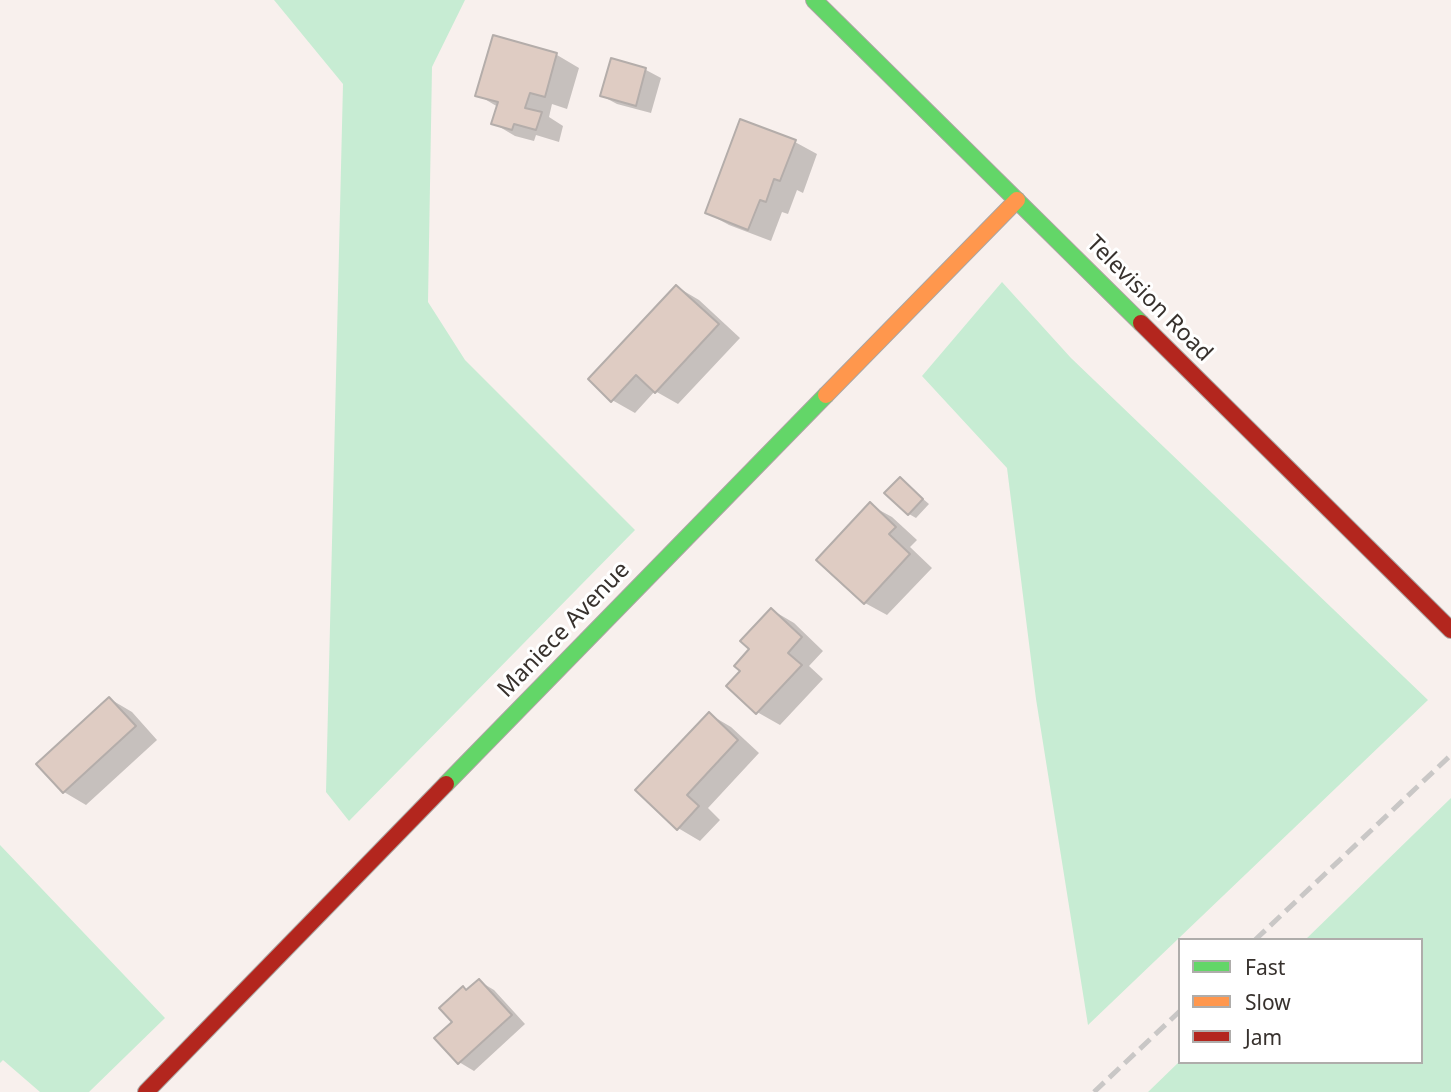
<!DOCTYPE html>
<html>
<head>
<meta charset="utf-8">
<style>
	body { margin:0 }
	#map { position:relative; width:1451px; height:1092px; overflow:hidden; background:#f8f0ed; font-family:"Noto Sans",sans-serif }
	canvas { display:block }
	.legend { position:absolute; left:1178px; top:938px; width:245px; height:126px; box-sizing:border-box; background:#fff; border:2px solid #afadab; margin:0; padding:9px 12px; list-style:none; font-size:21px; color:#37312d }
	.legend li { display:flex; align-items:center; gap:14px; height:35px }
	.legend b { width:35px; border:2px solid #afadab }
</style>
</head>
<body>
<div id="map">
<canvas width="1451" height="1092"></canvas>
<ul class="legend">
<li><b style="height:9px;background:#63d668"></b>Fast</li>
<li><b style="height:9px;background:#ff974d"></b>Slow</li>
<li><b style="height:9px;background:#b3261e"></b>Jam</li>
</ul>
</div>
<script>
const ctx = document.querySelector('canvas').getContext('2d');
ctx.lineJoin = 'round';
function fillPath(path, color) { ctx.fillStyle = color; ctx.fill(path, 'evenodd'); }
const toPath = rows => new Path2D(rows.map(r => 'M' + r).join(''));
function stroke(path, color, width, dash) { ctx.strokeStyle = color; ctx.lineWidth = width; ctx.lineCap = dash ? 'butt' : 'round'; ctx.setLineDash(dash || []); ctx.stroke(path); }
function label(font, color, halo, rows, align = 'center') {
  ctx.font = font + ' "Noto Sans",sans-serif'; ctx.lineWidth = 6; ctx.setLineDash([]); ctx.textBaseline = 'middle'; ctx.strokeStyle = halo; ctx.fillStyle = color; for (const [text, x, y, turn = 0] of rows) {
    ctx.save(); ctx.translate(x, y); ctx.rotate((+turn || 0) * Math.PI / 180); ctx.textAlign = isNaN(turn) ? turn : align; if (halo) ctx.strokeText(text, 0, 0); ctx.fillText(text, 0, 0); ctx.restore();
  }
}
fillPath(toPath([
	[274,0,465,0,432,67,428,302,465,360,635,530,349,821,326,792,343,84],
	[1002,282,1071,358,1428,700,1088,1025,1036,699,1007,468,922,376],
	[1451,798,1451,1092,1148,1092,1180,1061,1421,1062,1421,940,1305,940],
	[0,845,165,1018,89,1092,40,1092,3,1060,0,1063]
]), '#c7ecd3');
fillPath(toPath([
	[494,37,557,55,579,68,567,109,552,104,549,117,563,126,559,142,536,135,534,141,515,136,493,123,498,107,478,95],
	[612,60,646,70,661,78,651,113,617,104,602,96],
	[795,142,817,154,803,193,797,190,788,214,782,212,771,241,729,225,707,213],
	[677,287,699,300,740,338,678,404,655,391,635,413,612,400],
	[900,479,929,504,916,518,909,514],
	[870,505,892,517,917,540,910,547,932,568,887,615,865,603],
	[772,610,794,623,823,651,809,666,823,679,780,725,757,712,742,671],
	[110,699,132,712,157,740,86,805,64,792],
	[709,714,731,727,759,753,708,808,720,820,700,841,678,828,637,790],
	[479,981,494,990,525,1024,474,1071,459,1062,455,1022,463,988,468,991]
]), '#0003');
const building = toPath([
	[493,35,557,53,545,97,530,93,525,108,542,112,536,130,514,124,512,130,491,124,498,102,475,96,493,35],
	[611,58,646,68,636,106,600,96,611,58],
	[740,119,796,140,780,181,774,179,766,202,760,200,748,230,705,213,740,119],
	[676,285,719,324,655,393,636,375,611,402,588,379,676,285],
	[900,477,923,499,908,515,884,493,900,477],
	[870,502,896,527,889,534,910,554,864,604,816,560,870,502],
	[771,608,802,637,788,653,802,665,756,714,726,686,740,671,734,666,749,649,740,641,771,608],
	[109,697,136,726,63,793,36,764,109,697],
	[709,712,738,740,687,795,699,806,677,830,635,790,709,712],
	[479,979,512,1015,458,1064,434,1038,452,1022,439,1008,463,986,466,990,479,979]
]);
fillPath(building, '#dfccc3');
stroke(building, '#b4adaa', 2);
const fast = toPath([
	[814,0,1141,323],
	[446,784,826,395]
]);
const slow = toPath([
	[826,395,1017,200]
]);
const jam = toPath([
	[1141,323,1451,630],
	[146,1092,446,784]
]);
stroke(fast, '#aba5a2', 18);
stroke(slow, '#aba5a2', 18);
stroke(jam, '#aba5a2', 18);
stroke(fast, '#63d668', 16);
stroke(slow, '#ff974d', 16);
stroke(jam, '#b3261e', 16);
stroke(toPath([
	[1255,940,1451,755],
	[1094,1092,1180,1011]
]), '#c9c7c6', 5, [14, 7]);
label('23px', '#37312d', '#fff', [
	["Television Road",1149,299,45],
	["Maniece Avenue",564,630,-46]
]);
</script>
</body>
</html>
